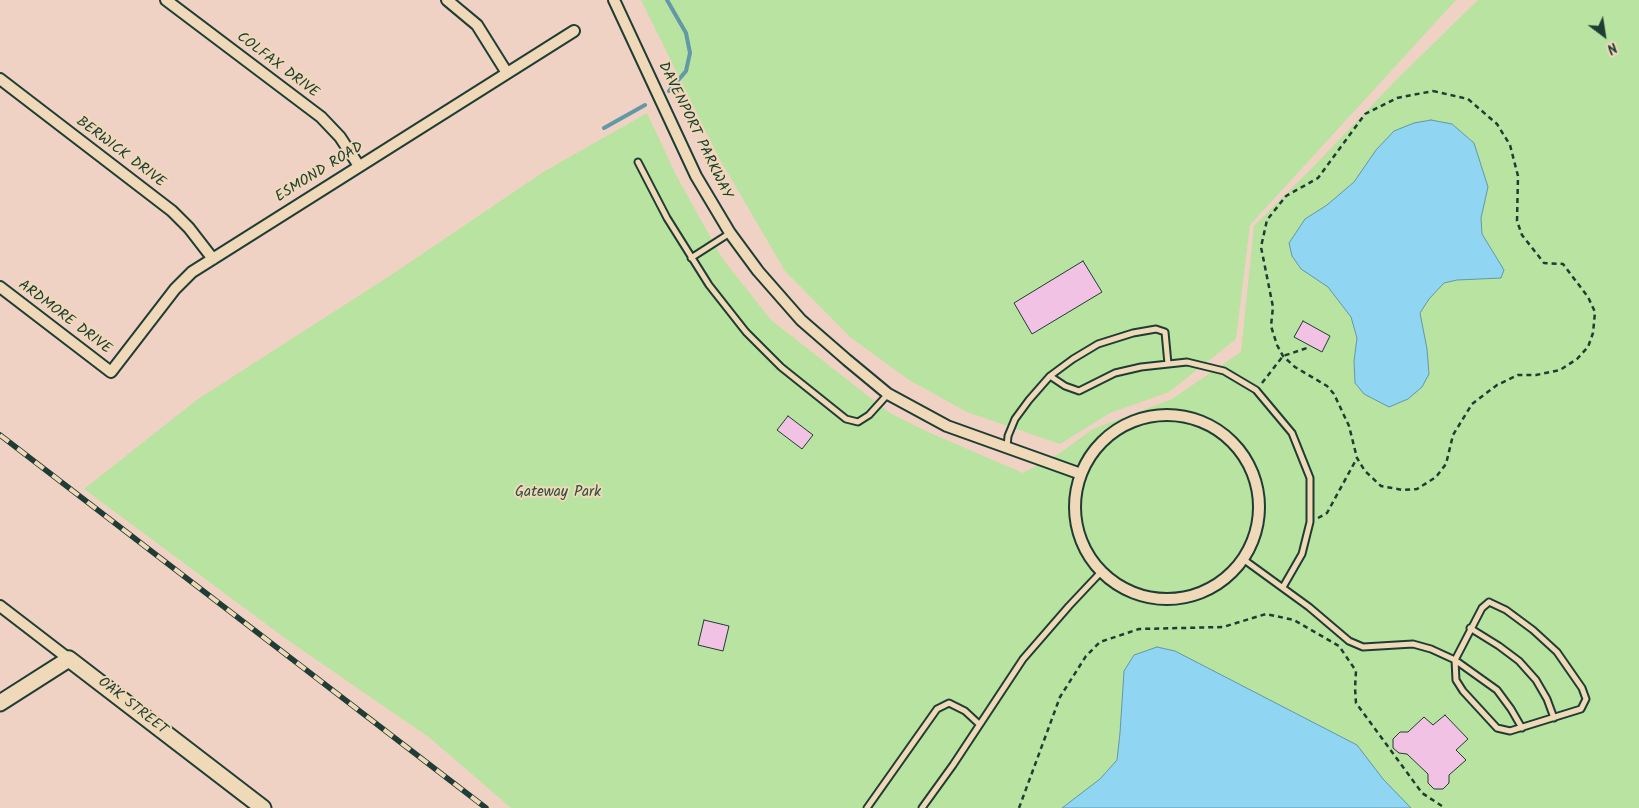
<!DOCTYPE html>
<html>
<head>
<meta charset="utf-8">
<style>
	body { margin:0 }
	#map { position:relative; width:1639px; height:808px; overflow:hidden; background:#f0d2c5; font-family:Kalam,sans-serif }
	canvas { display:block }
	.north { position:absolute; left:1579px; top:10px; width:50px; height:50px; -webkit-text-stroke:4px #efd9b8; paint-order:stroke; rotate:149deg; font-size:14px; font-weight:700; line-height:20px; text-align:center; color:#1f3d34 }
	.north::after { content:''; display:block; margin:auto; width:18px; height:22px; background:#1f3d34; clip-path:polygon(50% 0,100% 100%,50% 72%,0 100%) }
</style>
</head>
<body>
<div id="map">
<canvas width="1639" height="808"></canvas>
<div class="north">N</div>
</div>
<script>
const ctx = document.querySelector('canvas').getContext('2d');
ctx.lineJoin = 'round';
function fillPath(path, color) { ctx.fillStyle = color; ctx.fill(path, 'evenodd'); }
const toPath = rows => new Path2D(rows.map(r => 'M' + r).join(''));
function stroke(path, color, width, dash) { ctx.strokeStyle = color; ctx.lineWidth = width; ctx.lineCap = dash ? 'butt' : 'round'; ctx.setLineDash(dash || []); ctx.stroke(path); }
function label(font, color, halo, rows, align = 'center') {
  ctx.font = font + ' Kalam,sans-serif'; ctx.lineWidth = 4; ctx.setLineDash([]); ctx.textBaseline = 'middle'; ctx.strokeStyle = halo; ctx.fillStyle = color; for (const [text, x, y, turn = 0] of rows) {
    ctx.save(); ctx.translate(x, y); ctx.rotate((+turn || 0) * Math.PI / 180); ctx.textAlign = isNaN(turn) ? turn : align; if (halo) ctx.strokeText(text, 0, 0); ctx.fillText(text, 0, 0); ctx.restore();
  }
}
fillPath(toPath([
	[641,0,1456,0,1250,225,1236,339,1169,392,1110,413,1060,444,967,412,909,380,850,337,785,271,719,158],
	[1478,0,1639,0,1639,808,511,808,430,738,289,641,84,489,198,399,388,277,545,171,647,113,676,175,722,258,771,320,890,413,928,432,1023,473,1060,453,1093,429,1172,399,1241,352,1254,226,1312,168,1399,77]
]), '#b8e3a0');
const water = toPath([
	[1431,120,1452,124,1474,143,1488,187,1481,218,1482,234,1504,270,1501,278,1457,280,1444,283,1429,299,1420,313,1427,349,1429,374,1422,387,1408,399,1389,407,1364,394,1355,383,1354,361,1357,338,1351,317,1328,287,1301,269,1292,256,1289,243,1305,219,1327,205,1354,182,1376,150,1394,131,1414,123,1431,120],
	[1157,647,1175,651,1357,745,1383,779,1411,808,1062,808,1100,779,1117,760,1120,733,1124,671,1134,655,1157,647]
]);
fillPath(water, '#90d5f2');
stroke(water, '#6398a6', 1);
stroke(toPath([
	[667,0,686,33,690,53,686,71,669,91],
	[604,128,645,105]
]), '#6398a6', 4);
const building = toPath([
	[1083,261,1102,292,1032,334,1014,303,1083,261],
	[1303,321,1330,336,1322,352,1294,337,1303,321],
	[788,416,813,435,802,449,777,430,788,416],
	[704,620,729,626,723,651,698,645,704,620],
	[1445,715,1468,739,1456,750,1466,760,1449,775,1449,783,1443,789,1434,789,1428,783,1428,774,1407,754,1399,753,1393,748,1393,739,1400,732,1408,732,1424,717,1433,725,1445,715]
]);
fillPath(building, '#f2c2e4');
stroke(building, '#1f3d34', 1);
const lane = toPath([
	[638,162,667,218,709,285,746,332,781,367,846,419,858,422,869,415,888,394],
	[691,258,730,233],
	[1050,376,1073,359,1098,344,1133,333,1156,329,1165,332,1168,364],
	[1007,447,1008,436,1015,419,1029,400,1050,376,1065,386,1079,391,1115,373,1141,367,1187,362,1224,371,1256,390,1292,433,1310,478,1310,522,1302,554,1283,587],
	[1243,559,1309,607,1349,641,1363,647,1413,644,1431,649,1455,660,1497,690,1511,709,1522,728],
	[1489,602,1506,610,1533,630,1557,652,1582,688,1586,699,1581,709,1510,731,1497,728,1463,691,1456,680,1455,660,1482,608,1489,602],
	[1470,628,1499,646,1519,661,1536,680,1547,699,1554,718],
	[867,808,937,709,949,703,965,711,979,724],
	[922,808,953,765,1023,659,1069,606,1101,572]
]);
const street = toPath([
	[166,0,321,117,340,137,359,166],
	[447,0,477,25,507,73],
	[614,0,696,176,730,233,758,271,801,320,847,360,888,394,947,426,1081,474],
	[0,79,172,211,189,228,213,259],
	[0,287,111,372,175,289,192,272,574,31],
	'1075 507a92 92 0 1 1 184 0a92 92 0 1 1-184 0Z',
	[0,606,69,659]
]);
const secondary = toPath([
	[0,703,69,659,263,808]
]);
stroke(lane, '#1f3d34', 9);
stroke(street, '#1f3d34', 14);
stroke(secondary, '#1f3d34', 19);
stroke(toPath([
	[1433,91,1468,99,1497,124,1510,145,1518,176,1517,221,1522,235,1544,263,1563,264,1588,297,1595,312,1593,333,1588,347,1577,359,1560,370,1536,375,1518,375,1497,385,1472,404,1453,435,1446,464,1436,477,1417,489,1403,490,1381,486,1365,471,1357,458,1349,426,1334,394,1327,386,1295,367,1283,356,1277,345,1271,326,1273,307,1261,247,1267,220,1286,196,1318,178,1365,114,1397,98,1433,91],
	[1262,383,1283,356,1307,348],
	[1318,518,1327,513,1357,458],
	[1019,808,1060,697,1086,656,1100,642,1139,629,1223,627,1266,614,1294,620,1339,646,1356,671,1355,688,1356,703,1422,793,1445,808]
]), '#1f3d34', 2.5, [5, 4]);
stroke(lane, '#efd9b8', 5);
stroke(street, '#efd9b8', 10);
stroke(secondary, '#efd9b8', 15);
const rail = toPath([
	[0,435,486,808]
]);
stroke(rail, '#1f3d34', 5.5);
stroke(rail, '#efd9b8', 4, [11]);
label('15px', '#1f3d34', '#efd9b8', [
	["COLFAX DRIVE",277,66,37],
	["DAVENPORT PARKWAY",694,131,64],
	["BERWICK DRIVE",120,153,37],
	["ESMOND ROAD",320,173,-32],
	["ARDMORE DRIVE",64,318,37],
	["OAK STREET",132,707,38]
]);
label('15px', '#2e4e3f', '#efd9b8', [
	["Gateway Park",558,493]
]);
</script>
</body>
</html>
